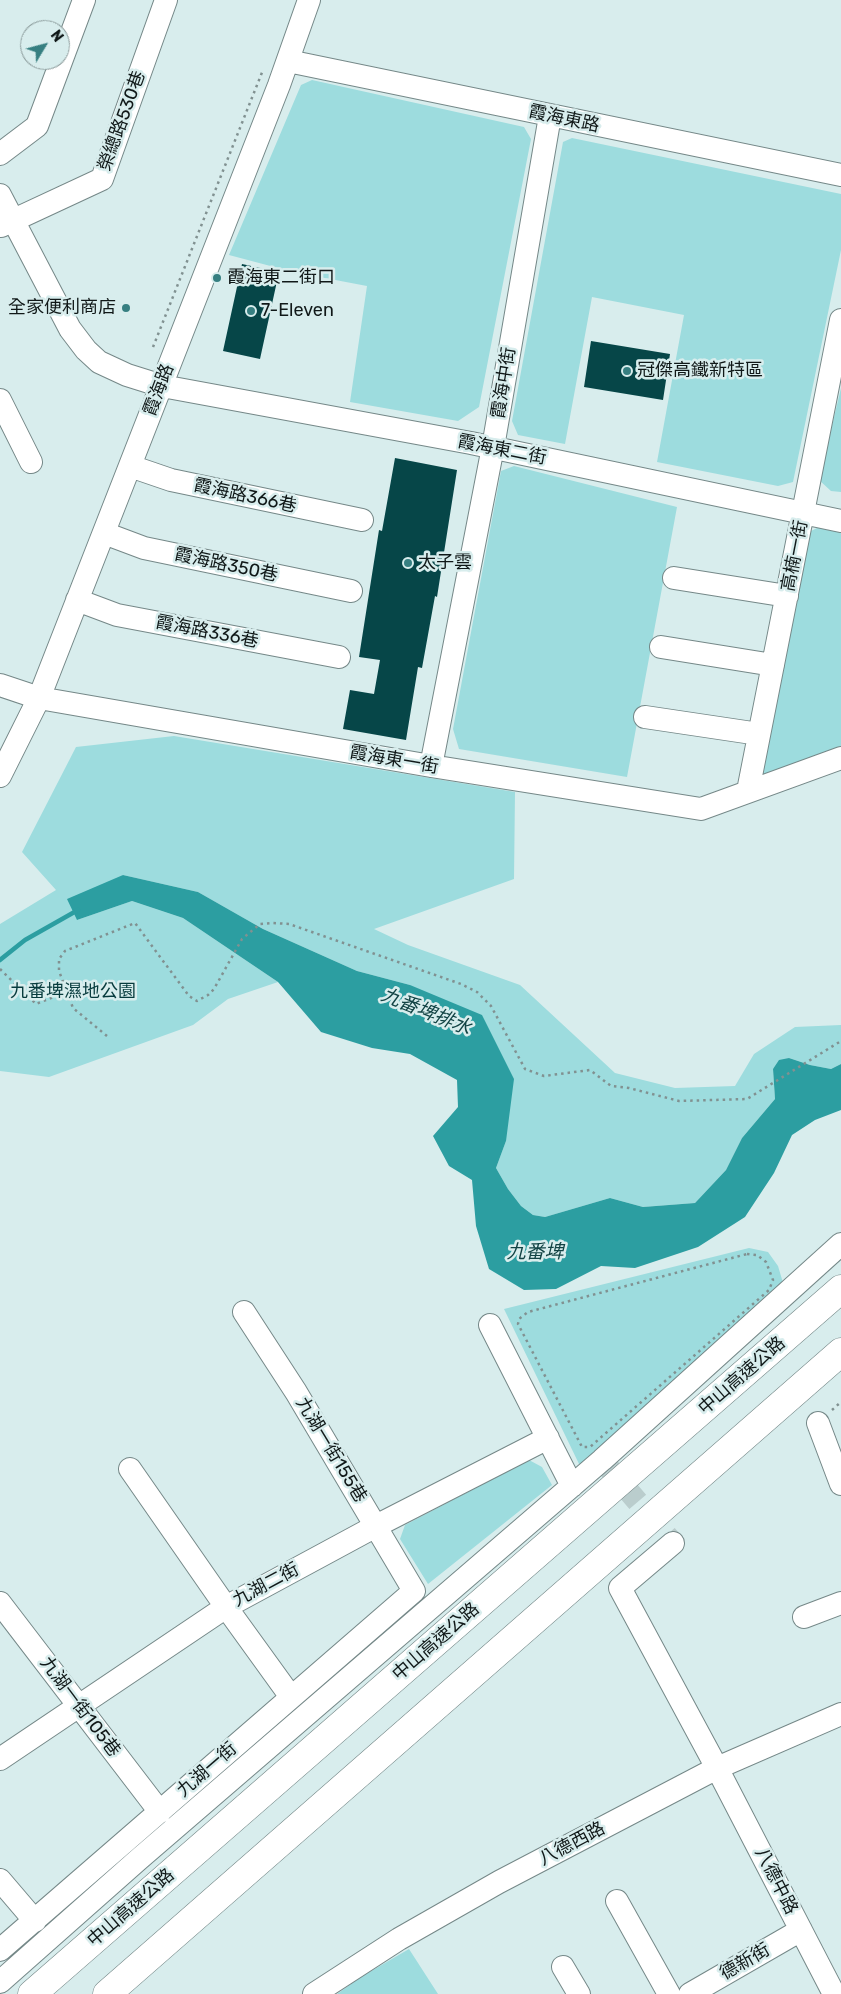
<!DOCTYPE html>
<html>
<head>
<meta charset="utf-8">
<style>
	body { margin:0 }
	#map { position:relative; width:841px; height:1994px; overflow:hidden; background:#d8eded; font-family:Rubik,sans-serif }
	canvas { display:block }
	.north { position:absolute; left:20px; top:20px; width:50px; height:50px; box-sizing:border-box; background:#d8eded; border:1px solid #889898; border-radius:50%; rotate:53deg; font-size:14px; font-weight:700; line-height:20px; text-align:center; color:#101818 }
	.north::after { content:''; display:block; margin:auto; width:18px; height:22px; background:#367f81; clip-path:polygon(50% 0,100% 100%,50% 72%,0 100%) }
</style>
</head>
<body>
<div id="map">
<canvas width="841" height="1994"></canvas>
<div class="north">N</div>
</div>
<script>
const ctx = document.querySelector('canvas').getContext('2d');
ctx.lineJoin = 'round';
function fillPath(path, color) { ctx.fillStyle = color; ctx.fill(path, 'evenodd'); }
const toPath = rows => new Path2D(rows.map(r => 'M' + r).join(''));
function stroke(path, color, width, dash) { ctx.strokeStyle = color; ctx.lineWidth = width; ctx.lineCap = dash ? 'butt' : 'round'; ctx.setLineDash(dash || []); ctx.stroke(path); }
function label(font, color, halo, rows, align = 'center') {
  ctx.font = font + ' Rubik,"Noto Sans TC",sans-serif'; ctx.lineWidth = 5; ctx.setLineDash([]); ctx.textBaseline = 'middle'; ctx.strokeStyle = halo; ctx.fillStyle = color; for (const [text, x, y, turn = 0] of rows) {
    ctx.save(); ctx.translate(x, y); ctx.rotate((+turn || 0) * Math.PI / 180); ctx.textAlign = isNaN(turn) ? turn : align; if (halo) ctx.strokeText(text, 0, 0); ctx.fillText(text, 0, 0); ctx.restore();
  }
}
fillPath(toPath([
	[312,80,524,127,531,139,479,407,458,421,350,402,367,286,293,272,229,255,301,85],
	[572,138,841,194,841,250,793,482,778,486,657,462,684,315,592,297,565,444,518,435,512,421,563,142],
	[841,388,841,492,831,491,819,480],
	[514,466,677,507,627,777,459,749,453,729,501,471],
	[821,526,841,530,841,750,765,777,760,769,805,534],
	[174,736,515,792,514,879,374,929,408,945,520,985,615,1073,675,1088,735,1086,754,1054,795,1027,841,1025,841,1064,831,1069,810,1065,789,1058,773,1069,775,1099,742,1138,726,1170,695,1203,643,1207,610,1198,545,1217,533,1215,521,1206,508,1189,496,1168,506,1141,410,985,357,971,263,929,198,892,123,875,77,920,132,901,183,918,278,982,228,999,193,1025,49,1077,0,1071,0,924,56,890,22,852,76,747],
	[749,1248,768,1252,778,1266,784,1286,580,1466,504,1309],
	[529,1460,542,1467,552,1485,428,1584,400,1539,405,1525],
	[409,1949,438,1994,337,1994,361,1977]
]), '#9ddcde');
fillPath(toPath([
	[123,875,198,892,263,929,357,971,410,985,482,1015,514,1079,506,1141,496,1168,508,1189,521,1206,533,1215,545,1217,610,1198,643,1207,695,1203,726,1170,742,1138,775,1099,773,1069,779,1060,789,1058,810,1065,831,1069,841,1064,841,1110,815,1120,792,1135,774,1173,745,1217,698,1247,635,1268,601,1266,556,1289,524,1290,489,1269,476,1226,472,1180,449,1166,433,1136,458,1107,457,1080,410,1054,372,1048,321,1032,278,982,183,918,132,901,77,920,67,899]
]), '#2c9ea1');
stroke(toPath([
	[0,960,25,940,78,910]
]), '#2c9ea1', 4.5);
fillPath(toPath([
	[242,264,279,272,260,359,223,351],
	[591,341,670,354,663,400,584,387],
	[395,458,457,470,437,597,435,596,422,668,418,667,406,740,343,729,350,690,374,694,380,660,359,657,379,530,382,531]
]), '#064648');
stroke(toPath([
	[602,1460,673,1543]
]), '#bacdcd', 22, [22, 11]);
const minor = toPath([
	[288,61,841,175],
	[0,154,37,126,84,0],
	[0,195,70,329,86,350,99,362,127,375,162,386,471,443,841,521],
	[1,226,102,179,166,0],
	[0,400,31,462],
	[130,466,171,480,362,520],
	[104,533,144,548,351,591],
	[674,578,787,596],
	[77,600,117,615,339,657],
	[661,647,773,665],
	[0,685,39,698,431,766,701,809,841,758],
	[645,717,759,734],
	[431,766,493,447,550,116],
	[0,776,39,698,279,85,309,0],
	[748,791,841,320],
	[490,1325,572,1486],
	[818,1423,841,1484],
	[130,1469,226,1607,291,1697],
	[673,1543,620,1588,717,1768,834,1994],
	[0,1603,160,1812],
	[804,1617,841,1603],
	[0,1759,226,1607,376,1526,548,1438],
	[0,1880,35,1921],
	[617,1901,669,1994],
	[0,1950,414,1591,296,1392,244,1312],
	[563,1967,579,1994],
	[0,1982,139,1859,602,1460,841,1244],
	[314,1994,399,1939,499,1882,717,1768,841,1714],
	[690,1994,801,1930]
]);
const highway = toPath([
	[32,1994,841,1289],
	[107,1994,841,1352]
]);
stroke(minor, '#758888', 24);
stroke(highway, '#758888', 29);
stroke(toPath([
	[153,347,263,70],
	[0,969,36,1004,66,992],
	[107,1036,73,1008,59,971,59,959,65,951,135,923,189,996,197,1001,208,995,214,989,242,939,260,924,272,923,289,924,461,984,477,992,491,1006,525,1069,544,1076,590,1070,611,1086,629,1088,679,1101,747,1099,841,1041],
	[747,1254,757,1255,766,1262,773,1280,769,1290,590,1447,582,1447,518,1324,519,1319,528,1312,747,1254],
	[832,1410,841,1402]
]), '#819191', 2.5, [2.5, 4]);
stroke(minor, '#fff', 22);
stroke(highway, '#fff', 28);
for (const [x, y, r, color] of [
	[217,278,5,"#367f81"],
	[126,308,5,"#367f81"],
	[251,311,5,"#367f81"],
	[627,371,5,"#367f81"],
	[408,563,5,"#367f81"]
]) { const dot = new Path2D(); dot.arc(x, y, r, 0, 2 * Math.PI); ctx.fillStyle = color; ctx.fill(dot); stroke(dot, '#d8eded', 2); }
label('18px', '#101818', '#d8eded', [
	["霞海東路",564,119,12],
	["榮總路530巷",122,121,-70],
	["霞海中街",504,383,-81],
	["霞海路",159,390,-69],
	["霞海東二街",502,450,11],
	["霞海路366巷",245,496,12],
	["高楠一街",795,556,-79],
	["霞海路350巷",226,565,12],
	["霞海路336巷",207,632,11],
	["霞海東一街",394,760,10],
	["中山高速公路",742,1376,-41],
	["九湖一街155巷",331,1450,59],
	["九湖二街",266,1585,-28],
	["中山高速公路",436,1642,-41],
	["九湖一街105巷",80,1707,53],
	["九湖一街",207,1770,-41],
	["八德西路",572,1844,-28],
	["八德中路",776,1881,63],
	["中山高速公路",131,1908,-41],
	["德新街",745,1962,-30]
]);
label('18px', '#101818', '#d8eded', [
	["霞海東二街口",227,278],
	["全家便利商店",116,308,"right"],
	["7-Eleven",261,311],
	["冠傑高鐵新特區",637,371],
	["太子雲",418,563]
], 'left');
label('18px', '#073b3d', '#d8eded', [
	["九番埤濕地公園",73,992]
]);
label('italic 19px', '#124344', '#d8eded', [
	["九番埤排水",426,1012,22],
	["九番埤",535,1253]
]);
</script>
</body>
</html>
